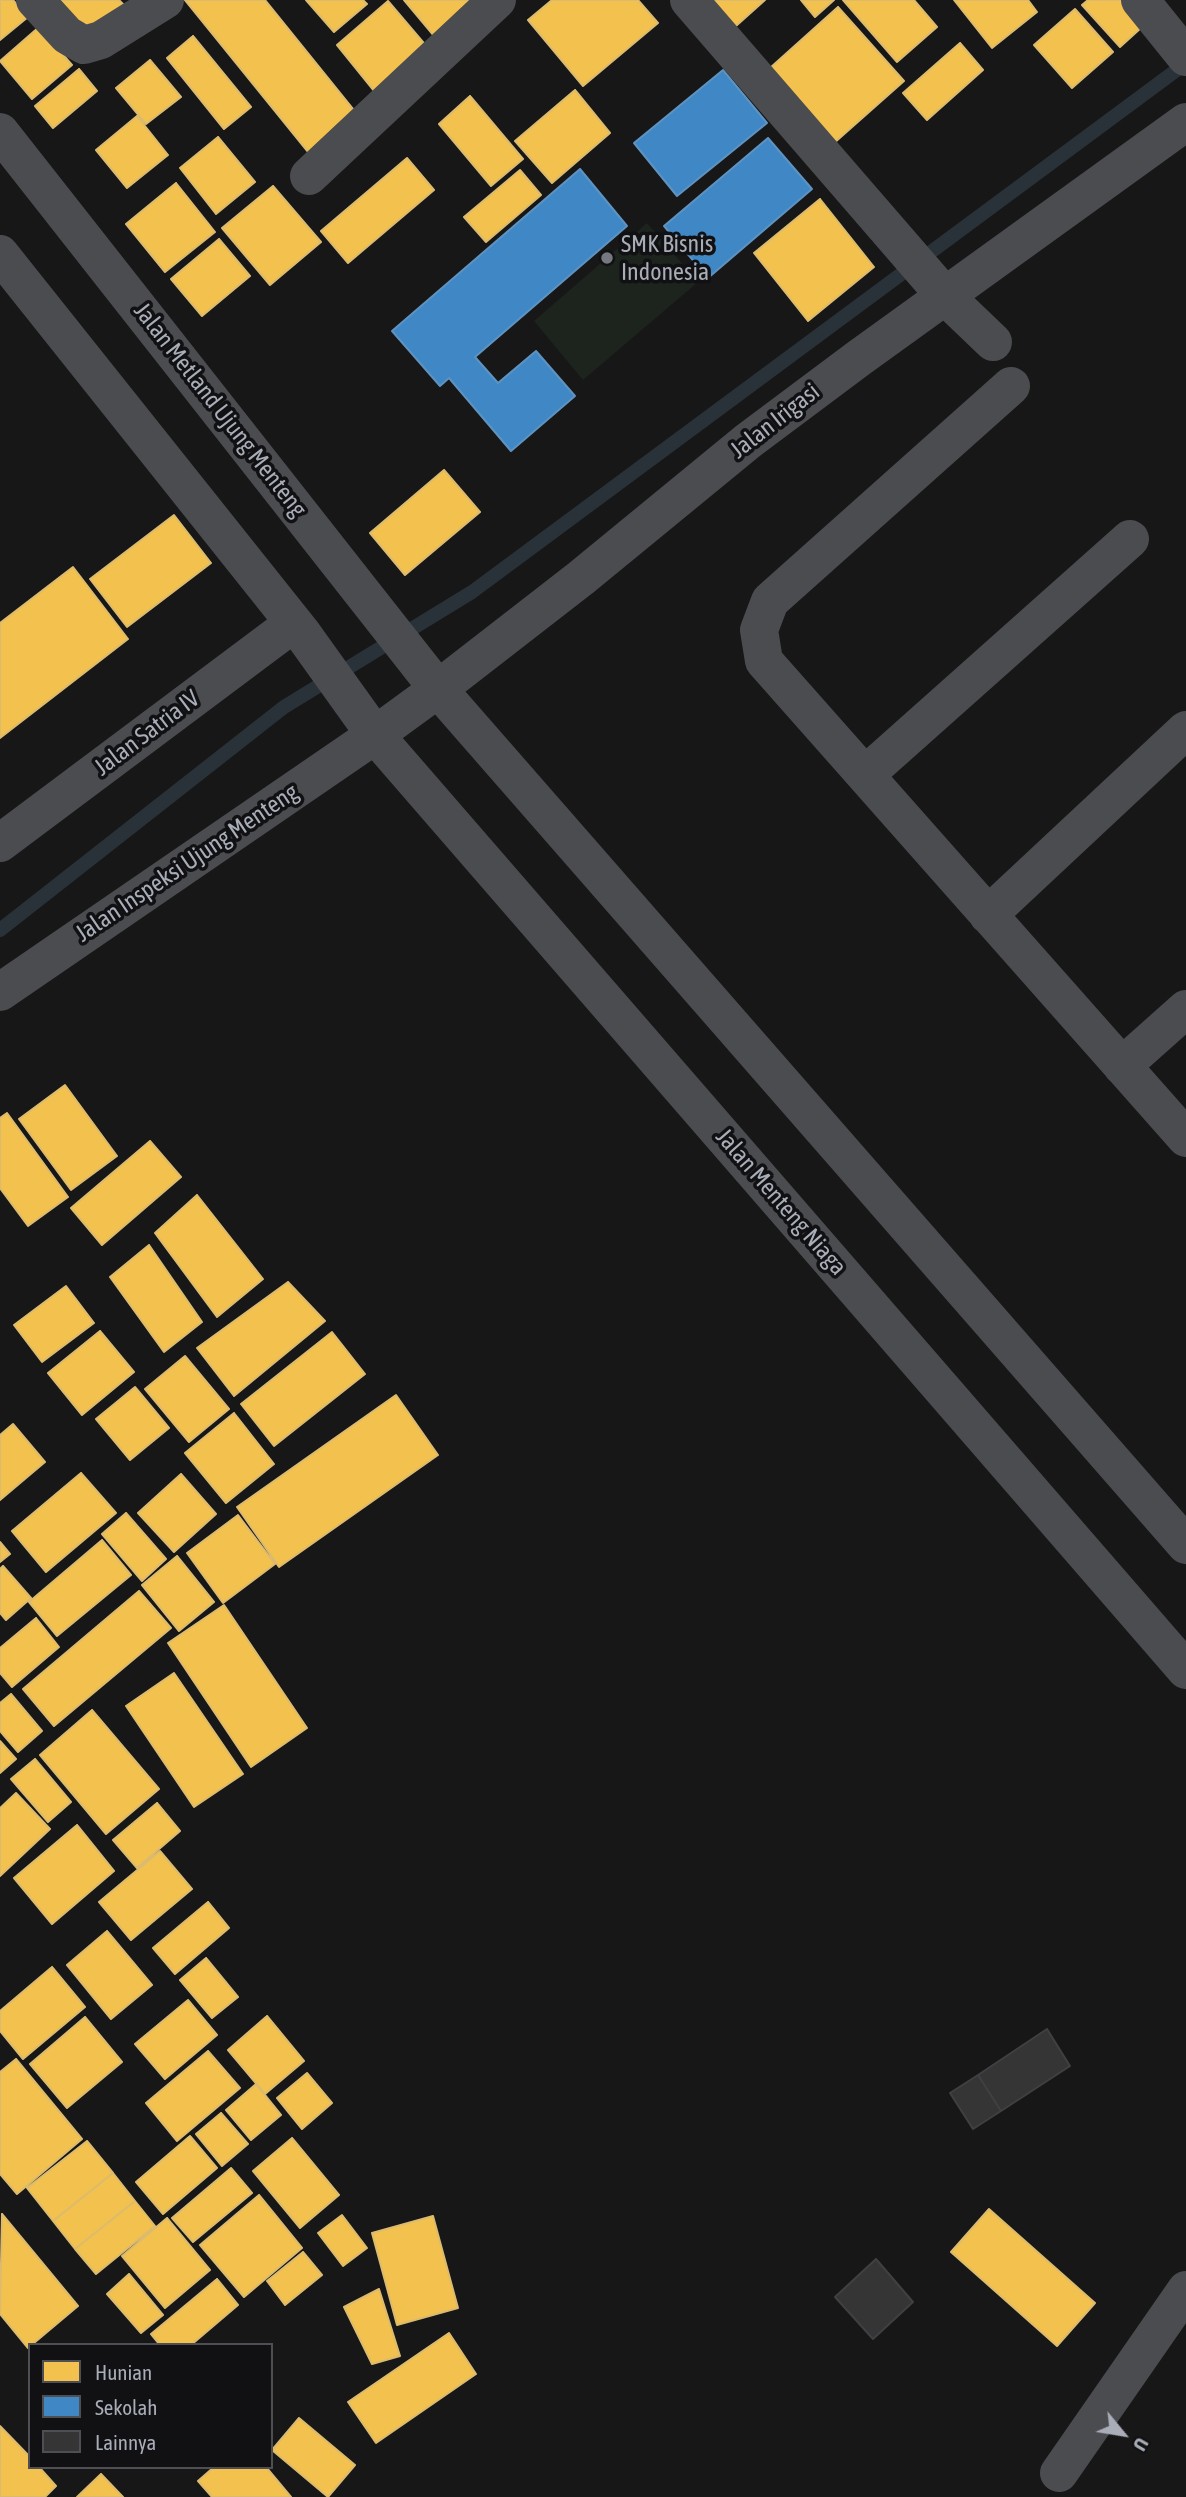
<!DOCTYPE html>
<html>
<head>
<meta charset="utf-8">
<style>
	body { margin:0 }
	#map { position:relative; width:1186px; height:2497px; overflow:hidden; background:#171717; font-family:"Asap Condensed",sans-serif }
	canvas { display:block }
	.legend { position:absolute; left:28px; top:2343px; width:245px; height:126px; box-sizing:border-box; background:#111113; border:2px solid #4d4f55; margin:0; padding:9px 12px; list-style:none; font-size:21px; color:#a8adb8 }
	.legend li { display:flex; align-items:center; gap:14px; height:35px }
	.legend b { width:35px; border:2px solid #4d4f55 }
	.north { position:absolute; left:1088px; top:2399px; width:70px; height:70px; -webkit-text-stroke:5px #111113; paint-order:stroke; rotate:120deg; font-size:19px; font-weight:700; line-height:28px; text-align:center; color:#a8adb8 }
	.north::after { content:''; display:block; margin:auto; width:24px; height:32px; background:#a8adb8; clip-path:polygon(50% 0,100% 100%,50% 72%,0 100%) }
</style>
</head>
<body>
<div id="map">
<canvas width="1186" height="2497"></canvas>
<ul class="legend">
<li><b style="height:19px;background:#f2c14e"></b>Hunian</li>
<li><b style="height:19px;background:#3f88c5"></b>Sekolah</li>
<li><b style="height:19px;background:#353536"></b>Lainnya</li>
</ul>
<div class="north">U</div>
</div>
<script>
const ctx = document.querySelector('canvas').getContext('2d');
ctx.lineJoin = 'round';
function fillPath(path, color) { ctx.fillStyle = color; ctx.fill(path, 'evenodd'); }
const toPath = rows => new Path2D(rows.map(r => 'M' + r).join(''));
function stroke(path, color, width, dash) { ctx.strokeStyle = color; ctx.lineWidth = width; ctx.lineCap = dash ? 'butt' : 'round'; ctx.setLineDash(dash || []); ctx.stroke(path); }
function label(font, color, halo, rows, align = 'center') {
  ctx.font = font + ' "Asap Condensed",sans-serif'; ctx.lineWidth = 7; ctx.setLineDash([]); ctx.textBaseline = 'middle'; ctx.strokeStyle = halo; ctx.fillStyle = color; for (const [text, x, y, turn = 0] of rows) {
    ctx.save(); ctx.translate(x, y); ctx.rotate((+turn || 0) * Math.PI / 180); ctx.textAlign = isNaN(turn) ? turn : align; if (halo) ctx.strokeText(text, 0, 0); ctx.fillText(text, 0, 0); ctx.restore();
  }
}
fillPath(toPath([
	[647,223,698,282,583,380,534,321]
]), '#1d241e');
const homes = toPath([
	[0,0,13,0,28,17,0,40,0,0],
	[51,0,119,0,126,7,86,41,51,0],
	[185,0,265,0,361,119,313,158,185,0],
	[306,0,363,0,367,4,334,32,306,0],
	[404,0,479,0,440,43,404,0],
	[552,0,638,0,658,23,583,86,528,20,552,0],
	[697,0,765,0,727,34,697,0],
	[801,0,834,0,815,17,801,0],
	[843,0,914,0,937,27,897,62,843,0],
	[954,0,1028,0,1037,12,992,48,954,0],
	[1088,0,1137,0,1153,17,1120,47,1082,5,1088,0],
	[388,1,428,48,375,92,337,45,388,1],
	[838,7,904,81,825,151,760,77,838,7],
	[1075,9,1113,52,1072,88,1034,45,1075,9],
	[39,27,72,65,32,99,0,61,39,27],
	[193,36,251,107,224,129,167,58,193,36],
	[960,43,983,70,927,120,903,93,960,43],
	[150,60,181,97,146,124,116,88,150,60],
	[79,69,97,91,53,128,35,106,79,69],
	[575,90,610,133,552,183,515,141,575,90],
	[470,96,523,159,491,186,439,124,470,96],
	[137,116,168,155,127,188,96,150,137,116],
	[218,137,255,182,216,214,180,168,218,137],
	[407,158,434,190,348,263,321,231,407,158],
	[520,170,541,195,486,242,464,217,520,170],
	[176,183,215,232,165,272,126,224,176,183],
	[273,186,321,242,270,285,222,228,273,186],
	[820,199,874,267,808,321,754,253,820,199],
	[219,239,250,276,202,316,171,279,219,239],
	[444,470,480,512,405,575,370,533,444,470],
	[174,515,211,563,127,627,90,579,174,515],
	[73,567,128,639,0,738,0,623,73,567],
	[65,1085,117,1156,71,1190,19,1119,65,1085],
	[7,1113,68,1197,28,1226,0,1188,0,1118,7,1113],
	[150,1141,181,1177,102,1245,71,1208,150,1141],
	[197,1195,263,1279,217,1317,155,1233,197,1195],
	[149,1245,202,1322,164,1352,110,1277,149,1245],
	[288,1282,325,1321,234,1396,197,1348,288,1282],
	[66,1286,94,1323,42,1362,14,1325,66,1286],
	[100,1331,134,1372,82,1415,48,1373,100,1331],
	[332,1332,365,1374,274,1446,241,1404,332,1332],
	[185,1356,229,1409,189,1442,145,1389,185,1356],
	[135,1387,169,1428,130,1460,96,1419,135,1387],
	[396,1395,438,1455,279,1567,237,1507,396,1395],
	[234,1413,274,1464,226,1503,185,1453,234,1413],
	[13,1424,45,1462,0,1500,0,1435,13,1424],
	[81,1473,116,1513,46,1572,12,1531,81,1473],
	[181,1474,216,1514,174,1552,138,1513,181,1474],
	[126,1513,166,1559,142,1581,102,1534,126,1513],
	[238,1515,275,1564,223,1603,187,1553,238,1515],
	[102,1540,131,1575,57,1636,29,1602,102,1540],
	[0,1542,10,1554,0,1562,0,1542],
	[177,1556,214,1602,179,1631,142,1585,177,1556],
	[3,1566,31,1598,6,1620,0,1613,0,1569,3,1566],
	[139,1591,171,1628,54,1726,23,1689,139,1591],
	[224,1605,307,1728,251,1767,168,1643,224,1605],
	[36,1618,59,1647,12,1687,0,1673,0,1648,36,1618],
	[174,1673,243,1774,194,1807,126,1706,174,1673],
	[11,1694,42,1731,18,1752,0,1731,0,1703,11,1694],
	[92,1710,159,1789,106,1834,40,1755,92,1710],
	[0,1741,16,1759,0,1773,0,1741],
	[35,1759,71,1802,48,1822,11,1779,35,1759],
	[16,1793,50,1829,0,1876,0,1808,16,1793],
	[157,1803,180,1831,137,1868,113,1840,157,1803],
	[77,1825,114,1871,52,1924,14,1878,77,1825],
	[160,1851,192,1889,131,1940,99,1902,160,1851],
	[208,1902,229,1928,175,1974,153,1948,208,1902],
	[107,1931,152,1985,111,2019,67,1965,107,1931],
	[206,1958,238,1997,212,2018,180,1980,206,1958],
	[52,1967,85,2007,23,2059,0,2031,0,2011,52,1967],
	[188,2000,217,2035,165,2079,135,2044,188,2000],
	[267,2016,304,2061,265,2094,228,2050,267,2016],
	[85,2017,122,2062,67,2108,30,2064,85,2017],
	[208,2051,240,2088,177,2141,146,2103,208,2051],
	[16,2059,82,2139,17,2194,0,2174,0,2072,16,2059],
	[307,2073,332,2103,302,2129,277,2098,307,2073],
	[256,2084,281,2115,251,2140,226,2110,256,2084],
	[221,2113,248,2144,222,2166,196,2134,221,2113],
	[190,2136,217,2168,163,2214,136,2182,190,2136],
	[292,2138,339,2195,300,2228,253,2171,292,2138],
	[87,2141,113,2173,53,2221,27,2188,87,2141],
	[231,2168,252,2193,193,2242,172,2218,231,2168],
	[113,2173,135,2201,75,2249,53,2221,113,2173],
	[259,2195,302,2248,244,2297,200,2245,259,2195],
	[135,2201,155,2226,96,2274,75,2249,135,2201],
	[989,2209,1095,2303,1057,2346,951,2252,989,2209],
	[2,2214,78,2306,28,2348,0,2314,2,2214],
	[342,2215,367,2248,343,2266,318,2233,342,2215],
	[433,2216,458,2308,397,2325,372,2233,433,2216],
	[167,2218,210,2270,165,2308,122,2256,167,2218],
	[303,2252,322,2275,285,2305,267,2281,303,2252],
	[129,2274,163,2315,141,2333,107,2294,129,2274],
	[217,2279,238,2305,191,2345,160,2345,151,2334,217,2279],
	[379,2289,400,2356,372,2364,344,2307,379,2289],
	[449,2333,476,2374,376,2443,348,2402,449,2333],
	[299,2418,355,2465,328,2497,272,2450,299,2418],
	[0,2426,30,2457,30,2467,39,2467,56,2486,45,2497,0,2497,0,2426],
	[214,2467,266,2467,291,2497,212,2497,198,2481,214,2467],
	[101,2474,123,2497,77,2497,101,2474]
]);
fillPath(homes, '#f2c14e');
stroke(homes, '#dcbb6e', 2);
const schools = toPath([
	[723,70,767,123,677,196,634,143,723,70],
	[768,138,812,189,708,278,664,226,768,138],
	[580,169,627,226,475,357,498,383,536,351,575,396,511,451,449,378,440,386,392,331,580,169]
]);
fillPath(schools, '#3f88c5');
stroke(schools, '#5e93c1', 2);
stroke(toPath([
	[0,930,284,707,472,592,1186,63]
]), '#2a3239', 14);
const building = toPath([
	[1047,2029,1070,2066,1001,2111,978,2075,1047,2029],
	[978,2075,1001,2111,973,2129,950,2093,978,2075],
	[876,2259,913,2302,873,2339,835,2297,876,2259]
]);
fillPath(building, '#353536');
stroke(building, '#3f4043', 2);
stroke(toPath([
	[35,0,67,35,84,45,101,40,165,0],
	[689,0,946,297,993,342],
	[1140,0,1186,57],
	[0,132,438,689,1186,1545],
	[309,176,497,0],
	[0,254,302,633,375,735,1186,1670],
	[1011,386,770,601,759,630,764,661,1186,1138],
	[865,775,1130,539],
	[0,843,294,623],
	[988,915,1186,730],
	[0,992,375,735,438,689,581,578,748,441,859,358,1186,122],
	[1122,1066,1186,1009],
	[1059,2473,1186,2290]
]), '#4b4c50', 38);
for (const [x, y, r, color] of [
	[607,258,7,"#757880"]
]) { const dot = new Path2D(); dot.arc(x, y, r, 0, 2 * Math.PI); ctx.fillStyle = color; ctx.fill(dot); stroke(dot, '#111113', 2.5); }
label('24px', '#a8adb8', '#111113', [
	["SMK Bisnis",621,244],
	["Indonesia",621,272]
], 'left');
label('24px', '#a8adb8', '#111113', [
	["Jalan Metland Ujung Menteng",220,410,52],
	["Jalan Irigasi",775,421,-38],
	["Jalan Satria IV",147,733,-37],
	["Jalan Inspeksi Ujung Menteng",187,863,-34],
	["Jalan Menteng Niaga",781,1202,49]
]);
</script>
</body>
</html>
